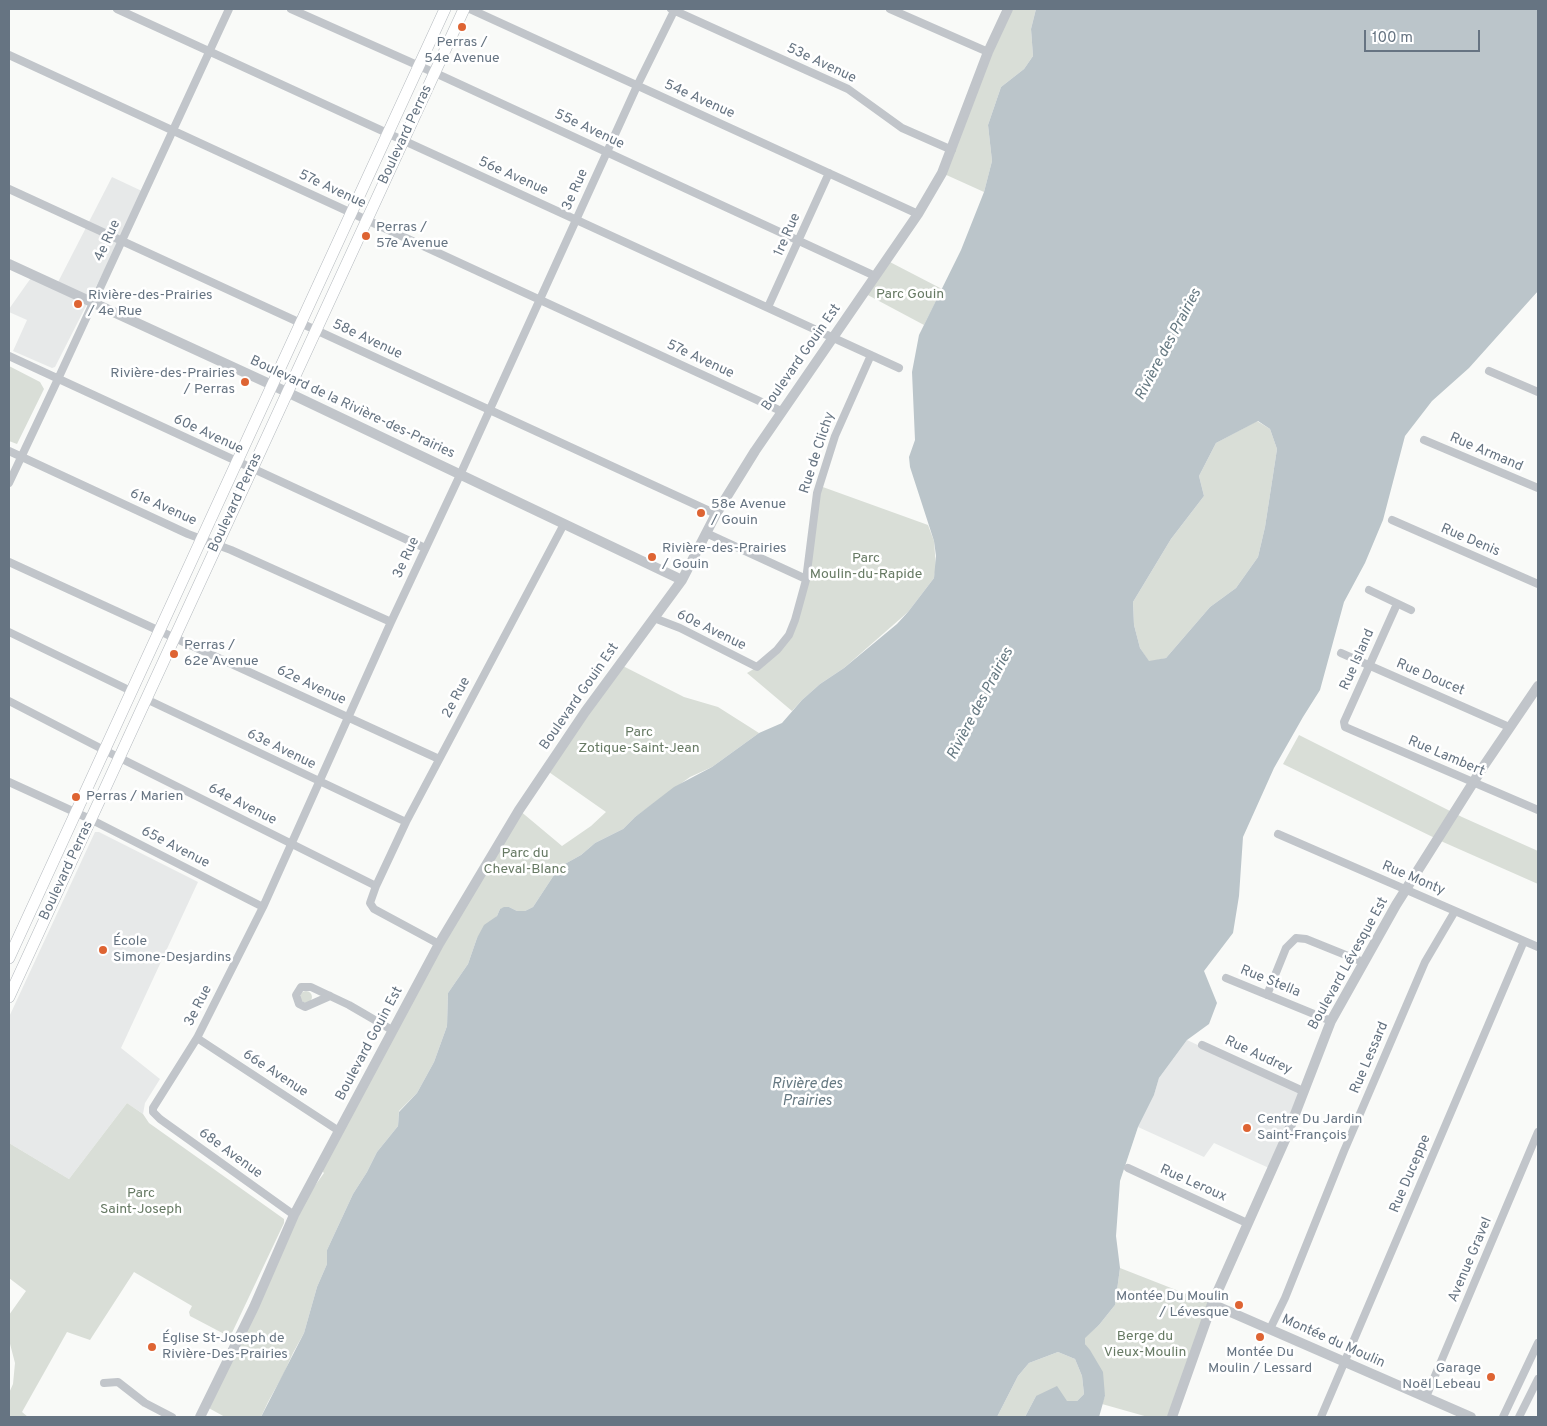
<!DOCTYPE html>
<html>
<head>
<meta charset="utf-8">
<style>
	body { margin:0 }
	#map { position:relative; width:1547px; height:1426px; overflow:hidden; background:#f9faf8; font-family:Overpass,sans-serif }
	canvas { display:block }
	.frame { position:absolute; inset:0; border:10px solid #667482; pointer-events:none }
	.scale { position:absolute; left:1364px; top:30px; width:116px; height:22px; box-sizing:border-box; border:2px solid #667482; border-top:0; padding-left:6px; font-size:15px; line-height:18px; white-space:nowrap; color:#667482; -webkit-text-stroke:4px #fff; paint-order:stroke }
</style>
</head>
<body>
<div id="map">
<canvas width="1547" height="1426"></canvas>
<div class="frame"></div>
<div class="scale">100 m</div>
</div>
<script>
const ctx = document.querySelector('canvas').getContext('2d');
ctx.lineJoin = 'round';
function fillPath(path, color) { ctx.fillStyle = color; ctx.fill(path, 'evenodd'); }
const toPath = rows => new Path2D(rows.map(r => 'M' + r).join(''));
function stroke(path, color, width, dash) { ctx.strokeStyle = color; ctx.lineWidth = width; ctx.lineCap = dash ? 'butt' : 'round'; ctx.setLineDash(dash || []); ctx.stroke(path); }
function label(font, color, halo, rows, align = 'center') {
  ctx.font = font + ' Overpass,sans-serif'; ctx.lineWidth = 5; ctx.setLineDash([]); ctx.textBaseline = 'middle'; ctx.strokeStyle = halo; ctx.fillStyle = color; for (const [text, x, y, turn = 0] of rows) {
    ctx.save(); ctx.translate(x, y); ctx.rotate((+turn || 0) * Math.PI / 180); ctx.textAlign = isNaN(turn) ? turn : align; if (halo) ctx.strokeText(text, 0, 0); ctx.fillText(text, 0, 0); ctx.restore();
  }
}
fillPath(toPath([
	[112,177,144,192,55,367,52,368,13,351,27,320,9,312,9,309,33,275,56,286],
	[95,832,99,832,198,882,121,1048,160,1079,145,1103,143,1114,127,1103,69,1179,9,1143,9,1017],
	[1187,1040,1299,1092,1269,1168,1214,1143,1204,1157,1138,1127,1154,1095,1159,1078]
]), '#e7e9e9');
fillPath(toPath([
	[1007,9,1036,9,1031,29,1033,56,1024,69,1001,87,988,125,992,161,984,192,942,173],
	[886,260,942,289,924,325,864,293],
	[9,366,40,382,44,389,17,444,9,441],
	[1257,421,1270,429,1277,449,1265,527,1258,557,1236,588,1210,607,1166,658,1149,662,1140,648,1134,625,1133,602,1171,539,1204,496,1199,476,1216,443],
	[820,486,928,525,934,541,936,567,934,578,908,612,844,668,820,684,802,700,792,711,747,673,757,667,777,650,795,620],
	[619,664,684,697,718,707,759,733,712,767,690,777,635,817,623,829,595,843,581,855,563,865,554,875,533,907,525,911,517,911,509,907,500,909,497,916,477,938,468,964,448,993,447,1026,434,1062,417,1093,399,1111,398,1126,377,1152,367,1172,353,1194,327,1250,327,1264,317,1287,304,1333,293,1353,284,1373,268,1402,261,1417,225,1417,205,1406,294,1215,324,1173,322,1171,339,1131,519,810,562,846,591,826,606,812,546,770],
	[1299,735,1462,817,1538,851,1538,884,1443,842,1283,764],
	'300 997a6 6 0 1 1 12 0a6 6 0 1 1-12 0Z',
	[127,1103,143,1114,149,1123,284,1219,284,1223,230,1337,190,1316,189,1312,192,1306,134,1272,90,1340,67,1332,22,1412,28,1417,9,1417,9,1393,13,1384,15,1363,9,1340,9,1315,26,1291,9,1278,9,1143,69,1179],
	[1120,1268,1212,1304,1172,1417,1148,1417,1102,1404,1105,1396,1085,1344,1085,1337,1099,1325,1115,1305],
	[1058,1352,1075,1359,1082,1376,1084,1394,1077,1401,1067,1401,1036,1396,1025,1417,997,1417,1018,1376,1029,1363]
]), '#d9ded7');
fillPath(toPath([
	[1036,9,1538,9,1538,291,1469,368,1432,401,1405,436,1383,520,1365,563,1344,602,1320,690,1303,717,1274,768,1243,837,1239,896,1233,933,1204,971,1217,1003,1209,1024,1187,1040,1159,1078,1154,1095,1138,1127,1120,1181,1116,1236,1120,1268,1115,1305,1099,1325,1085,1338,1085,1344,1090,1350,1103,1372,1105,1396,1099,1417,1025,1417,1036,1396,1057,1386,1067,1401,1077,1401,1084,1394,1082,1376,1075,1359,1058,1352,1029,1363,1018,1376,997,1417,261,1417,304,1333,317,1287,327,1264,327,1250,353,1194,367,1172,377,1152,398,1126,399,1112,417,1093,434,1062,447,1026,448,993,468,964,477,938,484,925,497,916,500,909,504,907,509,907,517,911,525,911,533,907,554,875,563,865,581,855,595,843,623,829,635,817,674,787,712,767,759,733,782,723,802,700,820,684,844,668,897,624,908,612,934,578,936,556,934,541,910,467,909,457,915,440,912,372,919,335,961,250,984,192,992,161,988,125,1001,87,1024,69,1033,56,1031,29],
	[1258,421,1270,429,1277,449,1265,527,1258,557,1236,588,1210,607,1166,658,1149,661,1140,648,1134,625,1133,602,1171,539,1204,496,1199,476,1216,443]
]), '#bbc5ca');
const secondary = toPath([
	[9,958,445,9],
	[9,997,464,9]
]);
stroke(secondary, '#b4b9be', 12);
stroke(toPath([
	[117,9,899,368],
	[291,9,444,77,875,276],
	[470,9,918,214],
	[671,9,848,89,902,128,952,150],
	[890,9,988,52],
	[9,55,781,411],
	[9,189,716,514],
	[768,307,829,173],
	[9,356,425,548],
	[1489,371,1538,392],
	[1424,440,1538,488],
	[9,451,188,534,231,550,391,622],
	[9,483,58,379,229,9],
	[1392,520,1538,584],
	[706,533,806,579],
	[9,562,439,759],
	[1369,590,1411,610],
	[1397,604,1344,722,1345,727,1538,810],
	[654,618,680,628,757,667,777,650,789,635,795,620,806,580,817,493,835,436,871,355],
	[9,632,131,691],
	[1341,653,1509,727],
	[146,699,406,822],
	[9,701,104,750,376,886,370,903,374,909,439,944],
	[9,782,90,819,263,907],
	[1278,834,1538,947],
	[376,886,406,822,564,524],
	[1226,978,1331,1021],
	[1267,995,1286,948,1296,938,1306,939,1363,962],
	[330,996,305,1007,299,1004,296,995,301,987,311,987,349,1005,392,1030],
	[197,1038,339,1131],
	[1202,1045,1303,1091],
	[1128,1168,1247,1223],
	[294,1215,160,1119,153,1112,153,1108,197,1038,263,907,391,622,460,475,637,86,675,9],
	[1270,1329,1285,1298,1344,1151,1425,962,1455,911],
	[104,1383,118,1382,145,1403,172,1417],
	[1426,1397,1538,1132],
	[1321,1417,1524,941],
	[1503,1417,1538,1343],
	[1519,1417,1538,1379]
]), '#c1c5ca', 8);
stroke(toPath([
	[9,264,272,385,682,580],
	[1212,1304,1471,1417],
	[200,1417,254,1307,294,1215,439,944,519,810,585,712,682,580,716,514,755,451,918,214,942,173,988,52,1008,9],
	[1172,1417,1212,1304,1285,1140,1331,1021,1396,905,1483,767,1538,686]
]), '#c1c5ca', 10);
stroke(secondary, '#fff', 11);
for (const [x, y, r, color] of [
	[462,27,5,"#de6433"],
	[366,236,5,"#de6433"],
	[78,304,5,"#de6433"],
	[245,382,5,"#de6433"],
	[701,513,5,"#de6433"],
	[652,557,5,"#de6433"],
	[174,654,5,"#de6433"],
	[76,797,5,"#de6433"],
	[103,950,5,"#de6433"],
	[1247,1128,5,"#de6433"],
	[1239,1305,5,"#de6433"],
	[1260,1337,5,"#de6433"],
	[152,1347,5,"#de6433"],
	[1491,1377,5,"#de6433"]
]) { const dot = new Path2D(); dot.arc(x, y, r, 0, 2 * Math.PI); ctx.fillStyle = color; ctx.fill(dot); stroke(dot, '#fff', 2); }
label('14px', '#667482', '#fff', [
	["Perras /",462,43,"center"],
	["54e Avenue",462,59,"center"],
	["Perras /",376,228],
	["57e Avenue",376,244],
	["Rivière-des-Prairies",88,296],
	["/ 4e Rue",88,312],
	["Rivière-des-Prairies",235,374,"right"],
	["/ Perras",235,390,"right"],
	["58e Avenue",711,505],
	["/ Gouin",711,521],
	["Rivière-des-Prairies",662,549],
	["/ Gouin",662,565],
	["Perras /",184,646],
	["62e Avenue",184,662],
	["Perras / Marien",86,797],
	["École",113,942],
	["Simone-Desjardins",113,958],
	["Centre Du Jardin",1257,1120],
	["Saint-François",1257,1136],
	["Montée Du Moulin",1229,1297,"right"],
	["/ Lévesque",1229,1313,"right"],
	["Église St-Joseph de",162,1339],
	["Rivière-Des-Prairies",162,1355],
	["Montée Du",1260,1353,"center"],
	["Moulin / Lessard",1260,1369,"center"],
	["Garage",1481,1369,"right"],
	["Noël Lebeau",1481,1385,"right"]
], 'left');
label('14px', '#667482', '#fff', [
	["53e Avenue",821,64,25],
	["54e Avenue",699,100,24],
	["55e Avenue",589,130,25],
	["Boulevard Perras",406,135,-65],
	["56e Avenue",513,177,24],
	["57e Avenue",332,190,25],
	["3e Rue",576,190,-66],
	["1re Rue",788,235,-66],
	["4e Rue",108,241,-65],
	["58e Avenue",367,340,25],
	["Boulevard Gouin Est",802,358,-55],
	["57e Avenue",700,360,25],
	["Boulevard de la Rivière-des-Prairies",352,408,25],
	["60e Avenue",208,435,25],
	["Rue de Clichy",818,453,-72],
	["Rue Armand",1486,453,23],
	["Boulevard Perras",236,503,-65],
	["61e Avenue",163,508,24],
	["Rue Denis",1470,541,23],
	["3e Rue",407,558,-65],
	["60e Avenue",711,631,26],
	["Rue Island",1358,660,-66],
	["Rue Doucet",1430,678,23],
	["62e Avenue",311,686,25],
	["Boulevard Gouin Est",580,697,-55],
	["2e Rue",457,698,-62],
	["63e Avenue",281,750,26],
	["Rue Lambert",1446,757,23],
	["64e Avenue",242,805,27],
	["65e Avenue",175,848,27],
	["Boulevard Perras",67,871,-65],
	["Rue Monty",1413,879,23],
	["Boulevard Lévesque Est",1349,964,-61],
	["Rue Stella",1270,982,22],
	["3e Rue",199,1006,-63],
	["Boulevard Gouin Est",370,1044,-62],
	["Rue Audrey",1258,1056,25],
	["Rue Lessard",1370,1058,-67],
	["66e Avenue",275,1074,33],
	["68e Avenue",230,1154,36],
	["Rue Duceppe",1411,1174,-67],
	["Rue Leroux",1193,1184,24],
	["Avenue Gravel",1471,1260,-67],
	["Montée du Moulin",1333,1342,24]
]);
label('14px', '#677a64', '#fff', [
	["Parc Gouin",910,295],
	["Parc",866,559],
	["Moulin-du-Rapide",866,575],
	["Parc",639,733],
	["Zotique-Saint-Jean",639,749],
	["Parc du",525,854],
	["Cheval-Blanc",525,870],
	["Parc",141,1194],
	["Saint-Joseph",141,1210],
	["Berge du",1145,1337],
	["Vieux-Moulin",1145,1353]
]);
label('italic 15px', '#667982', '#fff', [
	["Rivière des Prairies",1169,345,-62],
	["Rivière des Prairies",981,704,-62],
	["Rivière des",807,1085],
	["Prairies",807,1102]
]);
</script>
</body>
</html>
